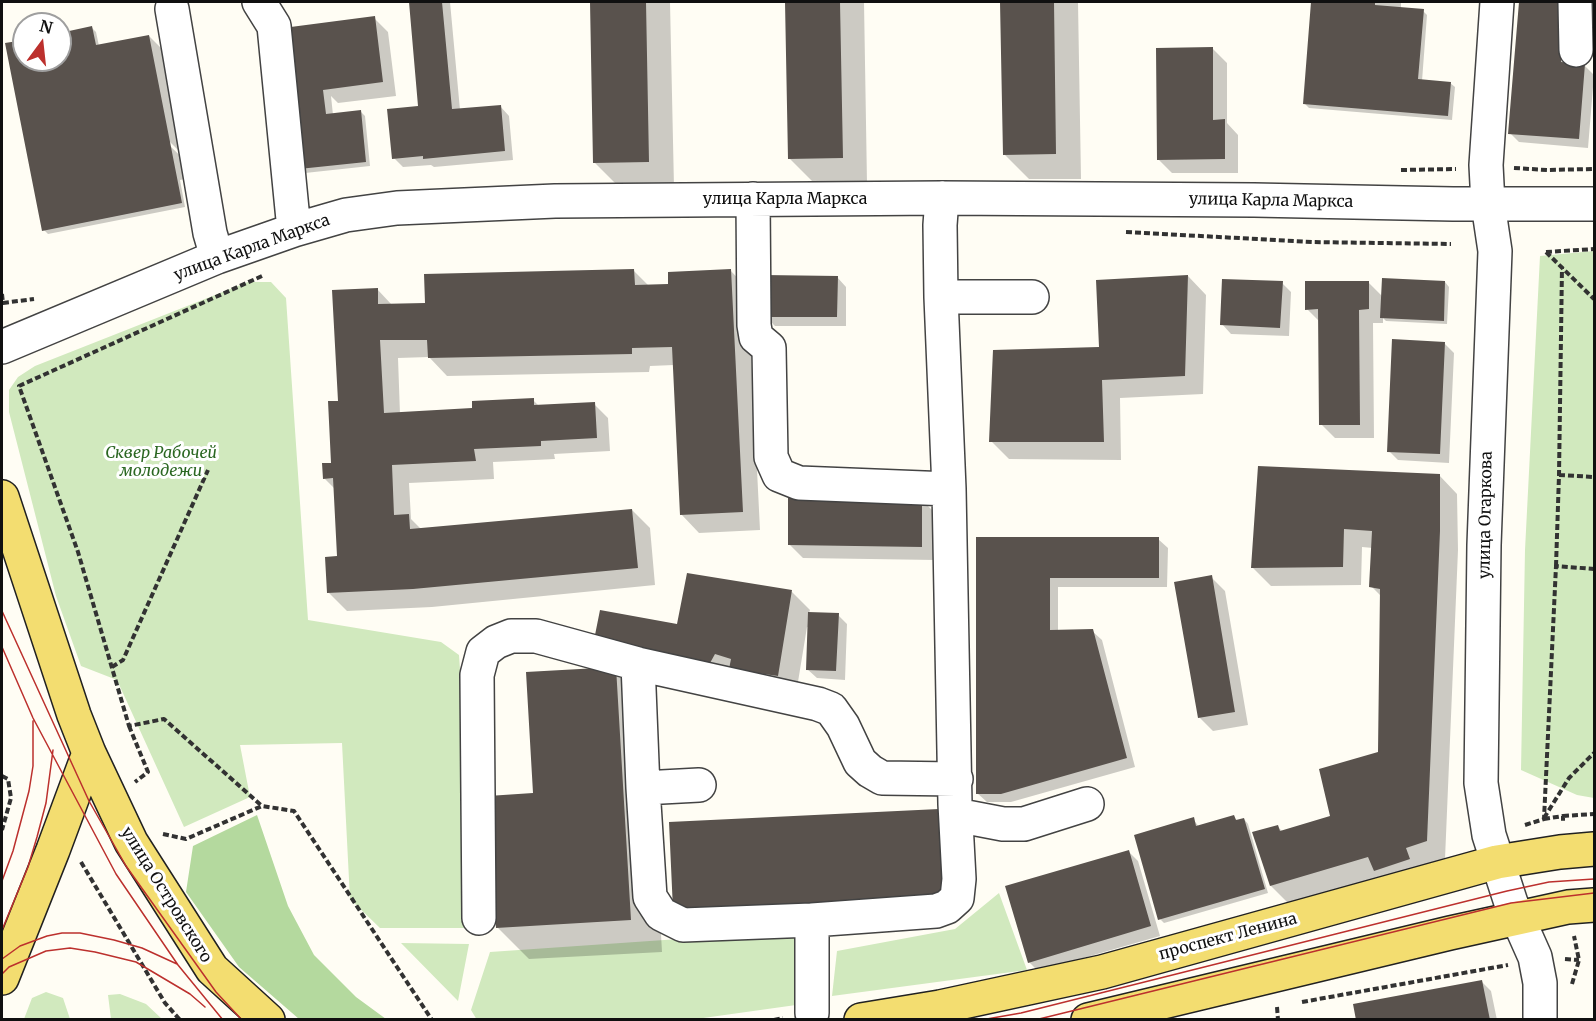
<!DOCTYPE html>
<html>
<head>
<meta charset="utf-8">
<style>
	body { margin:0 }
	#map { position:relative; width:1596px; height:1021px; overflow:hidden; background:#fffdf4; font-family:Merriweather,serif }
	canvas { display:block }
	.frame { position:absolute; inset:0; border:3px solid #101010; pointer-events:none }
	.north { position:absolute; left:12px; top:12px; width:60px; height:60px; box-sizing:border-box; background:#fff; border:2px solid #9f9f9f; border-radius:50%; rotate:15deg; font-size:16px; font-weight:700; line-height:24px; text-align:center; color:#101010 }
	.north::after { content:''; display:block; margin:auto; width:21px; height:27px; background:#bc302d; clip-path:polygon(50% 0,100% 100%,50% 72%,0 100%) }
</style>
</head>
<body>
<div id="map">
<canvas width="1596" height="1021"></canvas>
<div class="frame"></div>
<div class="north">N</div>
</div>
<script>
const ctx = document.querySelector('canvas').getContext('2d');
ctx.lineJoin = 'round';
function fillPath(path, color) { ctx.fillStyle = color; ctx.fill(path, 'evenodd'); }
const toPath = rows => new Path2D(rows.map(r => 'M' + r).join(''));
function stroke(path, color, width, dash) { ctx.strokeStyle = color; ctx.lineWidth = width; ctx.lineCap = dash ? 'butt' : 'round'; ctx.setLineDash(dash || []); ctx.stroke(path); }
function label(font, color, halo, rows, align = 'center') {
  ctx.font = font + ' Merriweather,serif'; ctx.lineWidth = 6; ctx.setLineDash([]); ctx.textBaseline = 'middle'; ctx.strokeStyle = halo; ctx.fillStyle = color; for (const [text, x, y, turn = 0] of rows) {
    ctx.save(); ctx.translate(x, y); ctx.rotate((+turn || 0) * Math.PI / 180); ctx.textAlign = isNaN(turn) ? turn : align; if (halo) ctx.strokeText(text, 0, 0); ctx.fillText(text, 0, 0); ctx.restore();
  }
}
fillPath(toPath([
	[1594,251,1594,798,1577,795,1521,770,1525,550,1540,256],
	[248,282,271,282,286,298,308,620,441,642,459,655,462,699,464,928,380,928,350,899,342,743,240,745,250,797,184,827,117,680,81,666,56,596,9,412,9,390,18,377,35,366],
	[999,893,1027,970,832,996,837,951,955,929],
	[795,931,796,1005,689,1020,477,1020,471,1010,490,952],
	[401,943,469,944,458,1001],
	[46,992,63,998,70,1019,24,1019,32,998],
	[120,994,146,1004,162,1019,111,1019,108,995]
]), '#d1e9be');
fillPath(toPath([
	[257,815,288,906,314,955,356,997,386,1019,299,1019,239,967,186,892,193,846]
]), '#b4d99e');
fillPath(toPath([
	[410,2,450,2,460,110,500,106,509,116,513,160,434,167,431,165,403,167,394,158,420,107],
	[592,2,670,2,674,187,620,188,595,163],
	[787,2,864,2,867,183,814,183,789,158],
	[1002,2,1078,2,1081,179,1029,179,1004,154],
	[1313,2,1401,2,1401,9,1423,11,1427,15,1422,81,1450,83,1455,87,1452,120,1309,108,1305,104],
	[1520,2,1575,2,1585,66,1594,75,1588,148,1519,142,1510,133],
	[374,18,388,32,396,96,338,103,331,96,333,115,361,112,365,116,370,166,305,173,289,64],
	[92,28,96,32,99,46,149,36,181,68,201,173,169,141,169,145,201,176,180,180,185,207,48,234,44,230,7,45,24,41,24,60,60,60,60,34],
	[1213,49,1227,63,1227,123,1238,135,1238,173,1172,173,1158,159],
	[730,270,748,289,760,530,699,533,681,514,674,365,650,366,649,372,447,376,429,357,398,358,400,414,474,410,533,400,540,407,594,404,608,418,610,451,554,454,555,459,493,462,494,479,409,483,411,519,422,530,632,510,650,528,655,585,432,607,347,611,329,593,339,558,335,489,324,478,332,464,339,402,377,289,392,305,426,304,634,271,649,286,670,286],
	[1188,276,1206,295,1203,394,1120,398,1121,460,1009,459,991,441],
	[837,277,846,287,846,326,775,326,765,316],
	[1368,282,1382,296,1445,282,1449,287,1447,324,1386,321,1383,318,1383,323,1373,323,1374,438,1335,438,1321,424,1320,322,1307,309],
	[1282,283,1291,292,1289,336,1231,334,1222,324],
	[1444,343,1454,353,1449,463,1398,460,1389,451],
	[1439,475,1457,494,1458,550,1445,859,1423,866,1394,888,1382,876,1289,904,1271,886,1277,826,1283,832,1332,817,1380,754,1382,597,1371,586,1373,548,1362,547,1361,585,1271,586,1252,567],
	[922,500,936,514,935,560,803,558,789,544],
	[977,539,1158,539,1168,548,1167,587,1058,587,1058,631,1092,631,1102,640,1135,767,1011,802,987,802,977,793],
	[689,574,792,592,810,610,809,613,838,615,847,624,845,680,817,678,807,669,809,628,807,627,796,694,614,657,678,626],
	[1211,577,1225,591,1248,725,1213,731,1199,717],
	[616,668,648,700,662,952,529,959,497,927,534,795],
	[1233,817,1238,821,1244,819,1248,824,1268,893,1164,923,1160,919,1193,819,1199,827],
	[1128,851,1138,861,1160,936,1038,971,1029,962],
	[1482,982,1491,991,1497,1020,1357,1020]
]), '#0003');
fillPath(toPath([
	[409,2,442,2,452,109,501,105,505,151,423,159,423,156,392,159,387,109,418,106],
	[590,2,646,2,649,162,593,163],
	[785,2,840,2,843,158,788,159],
	[1000,2,1054,2,1056,154,1003,155],
	[1311,2,1375,2,1375,5,1424,9,1418,79,1451,82,1448,116,1303,104],
	[1519,2,1566,2,1561,62,1585,64,1579,139,1508,134],
	[375,16,383,82,323,90,326,114,361,110,366,162,299,169,283,28],
	[92,26,96,45,149,35,182,203,42,231,5,43,24,40,24,60,60,60,60,33],
	[1213,47,1213,120,1225,119,1225,159,1157,160,1156,48],
	[634,269,635,285,668,284,668,272,731,269,743,512,680,515,672,347,632,348,632,354,428,358,427,340,380,340,384,413,472,408,472,401,534,398,534,405,595,402,597,438,541,441,541,446,474,449,476,461,392,465,394,515,409,514,410,529,632,509,638,568,413,589,327,593,325,557,337,556,333,478,323,479,322,463,331,463,328,401,338,401,332,290,378,288,378,304,425,303,424,274],
	[764,275,838,276,837,317,764,317],
	[1188,275,1185,376,1102,380,1104,442,989,442,993,350,1099,347,1096,280],
	[1382,278,1445,281,1444,321,1380,318],
	[1222,279,1283,281,1280,328,1220,325],
	[1305,281,1369,281,1369,309,1359,310,1360,425,1319,425,1318,309,1305,310],
	[1392,339,1445,342,1440,454,1387,452],
	[1258,466,1440,474,1440,531,1427,841,1406,848,1410,859,1374,871,1368,857,1270,886,1252,832,1278,825,1280,831,1330,816,1319,769,1378,752,1380,589,1369,587,1372,531,1344,529,1343,567,1251,568],
	[788,497,922,498,922,547,788,545],
	[976,537,1159,537,1159,578,1050,578,1050,630,1093,629,1127,758,1001,794,976,794],
	[687,573,792,590,778,676,729,669,731,659,715,654,710,663,594,640,600,610,677,624],
	[1212,575,1235,712,1198,718,1174,582],
	[808,612,839,613,836,671,806,670],
	[616,667,631,920,496,928,488,796,533,793,526,672],
	[939,809,943,898,673,910,669,822],
	[1234,815,1236,820,1244,818,1265,889,1158,920,1134,835,1194,817,1196,826],
	[1129,850,1151,926,1028,963,1005,886],
	[1482,980,1490,1020,1356,1020,1353,1004]
]), '#59524d');
const minor = toPath([
	[259,2,274,26,294,230],
	[1497,2,1486,165,1488,204,1495,251,1484,545,1481,783,1489,835,1511,903,1535,957,1540,983,1540,1020],
	[1575,2,1576,50],
	[172,9,210,233,217,257],
	[753,199,754,325,756,337,769,348,771,457,779,475,799,483,949,489],
	[941,297,1032,297],
	[2,347,217,257,294,230,346,215,397,208,555,201,942,198,1254,200,1453,204,1594,204],
	[638,664,643,788],
	[699,785,643,788,650,897,661,914,683,925,812,920],
	[956,815,1003,824,1024,824,1087,804],
	[479,918,477,675,483,652,496,642,511,636,536,636,638,664,818,704,831,709,843,726,860,762,870,771,882,778,956,779],
	[812,1013,812,920,936,911,947,907,957,898,959,879,955,804,949,489,941,297,940,225,942,198]
]);
const major = toPath([
	[2,497,74,715,89,753,131,842,212,969,268,1020],
	[2,978,53,850,89,753],
	[861,1020,940,1007,1102,972,1497,862,1560,852,1594,849],
	[1088,1020,1450,933,1568,907,1594,905]
]);
stroke(minor, '#434343', 36);
stroke(major, '#212121', 36);
stroke(toPath([
	[1514,168,1547,170,1594,169],
	[1401,170,1456,169],
	[1126,232,1312,242,1451,244],
	[1546,252,1594,299],
	[1546,252,1594,249],
	[262,276,19,386,78,552,129,726,164,719,262,806],
	[2,294,3,303,34,299],
	[1559,475,1594,477],
	[1556,566,1559,475,1562,267],
	[112,667,123,660,208,470],
	[129,726,148,772,135,782],
	[2,776,8,779,11,798,2,830],
	[1563,816,1594,814],
	[1544,818,1569,778,1594,753],
	[1544,819,1563,816,1563,822],
	[1525,825,1544,819,1556,566,1594,569],
	[163,834,186,839,262,806,294,811,432,1020],
	[81,862,165,1003,180,1020],
	[1565,959,1579,960],
	[1572,984,1579,960,1574,936],
	[1302,1002,1508,965],
	[1277,1007,1278,1020],
	[774,1020,783,1018]
]), '#323232', 4, [6, 3]);
stroke(minor, '#fff', 33);
stroke(major, '#f3dd70', 33);
stroke(toPath([
	[2,611,89,801,126,866,216,992,242,1020],
	[2,647,33,718,116,874,178,965,223,1020],
	[2,881,13,851,29,791,33,766,33,721],
	[2,930,28,867,37,837,46,803,53,750],
	[2,959,20,946,47,936,62,933,80,933,114,940,142,948,177,964],
	[2,974,9,967,46,951,70,948,95,952,136,962,190,994,205,1007],
	[981,1020,1021,1013,1507,891,1549,882,1594,879],
	[1035,1020,1511,903,1594,893]
]), '#bc302d', 1.5);
label('16px', '#101010', '#fff', [
	["улица Карла Маркса",785,199],
	["улица Карла Маркса",1271,201,1],
	["улица Карла Маркса",252,248,-20],
	["улица Огаркова",1486,515,-89],
	["улица Островского",166,895,58],
	["проспект Ленина",1228,937,-15]
]);
label('italic 16px', '#2b6722', '#fff', [
	["Сквер Рабочей",161,453],
	["молодежи",161,471]
]);
</script>
</body>
</html>
